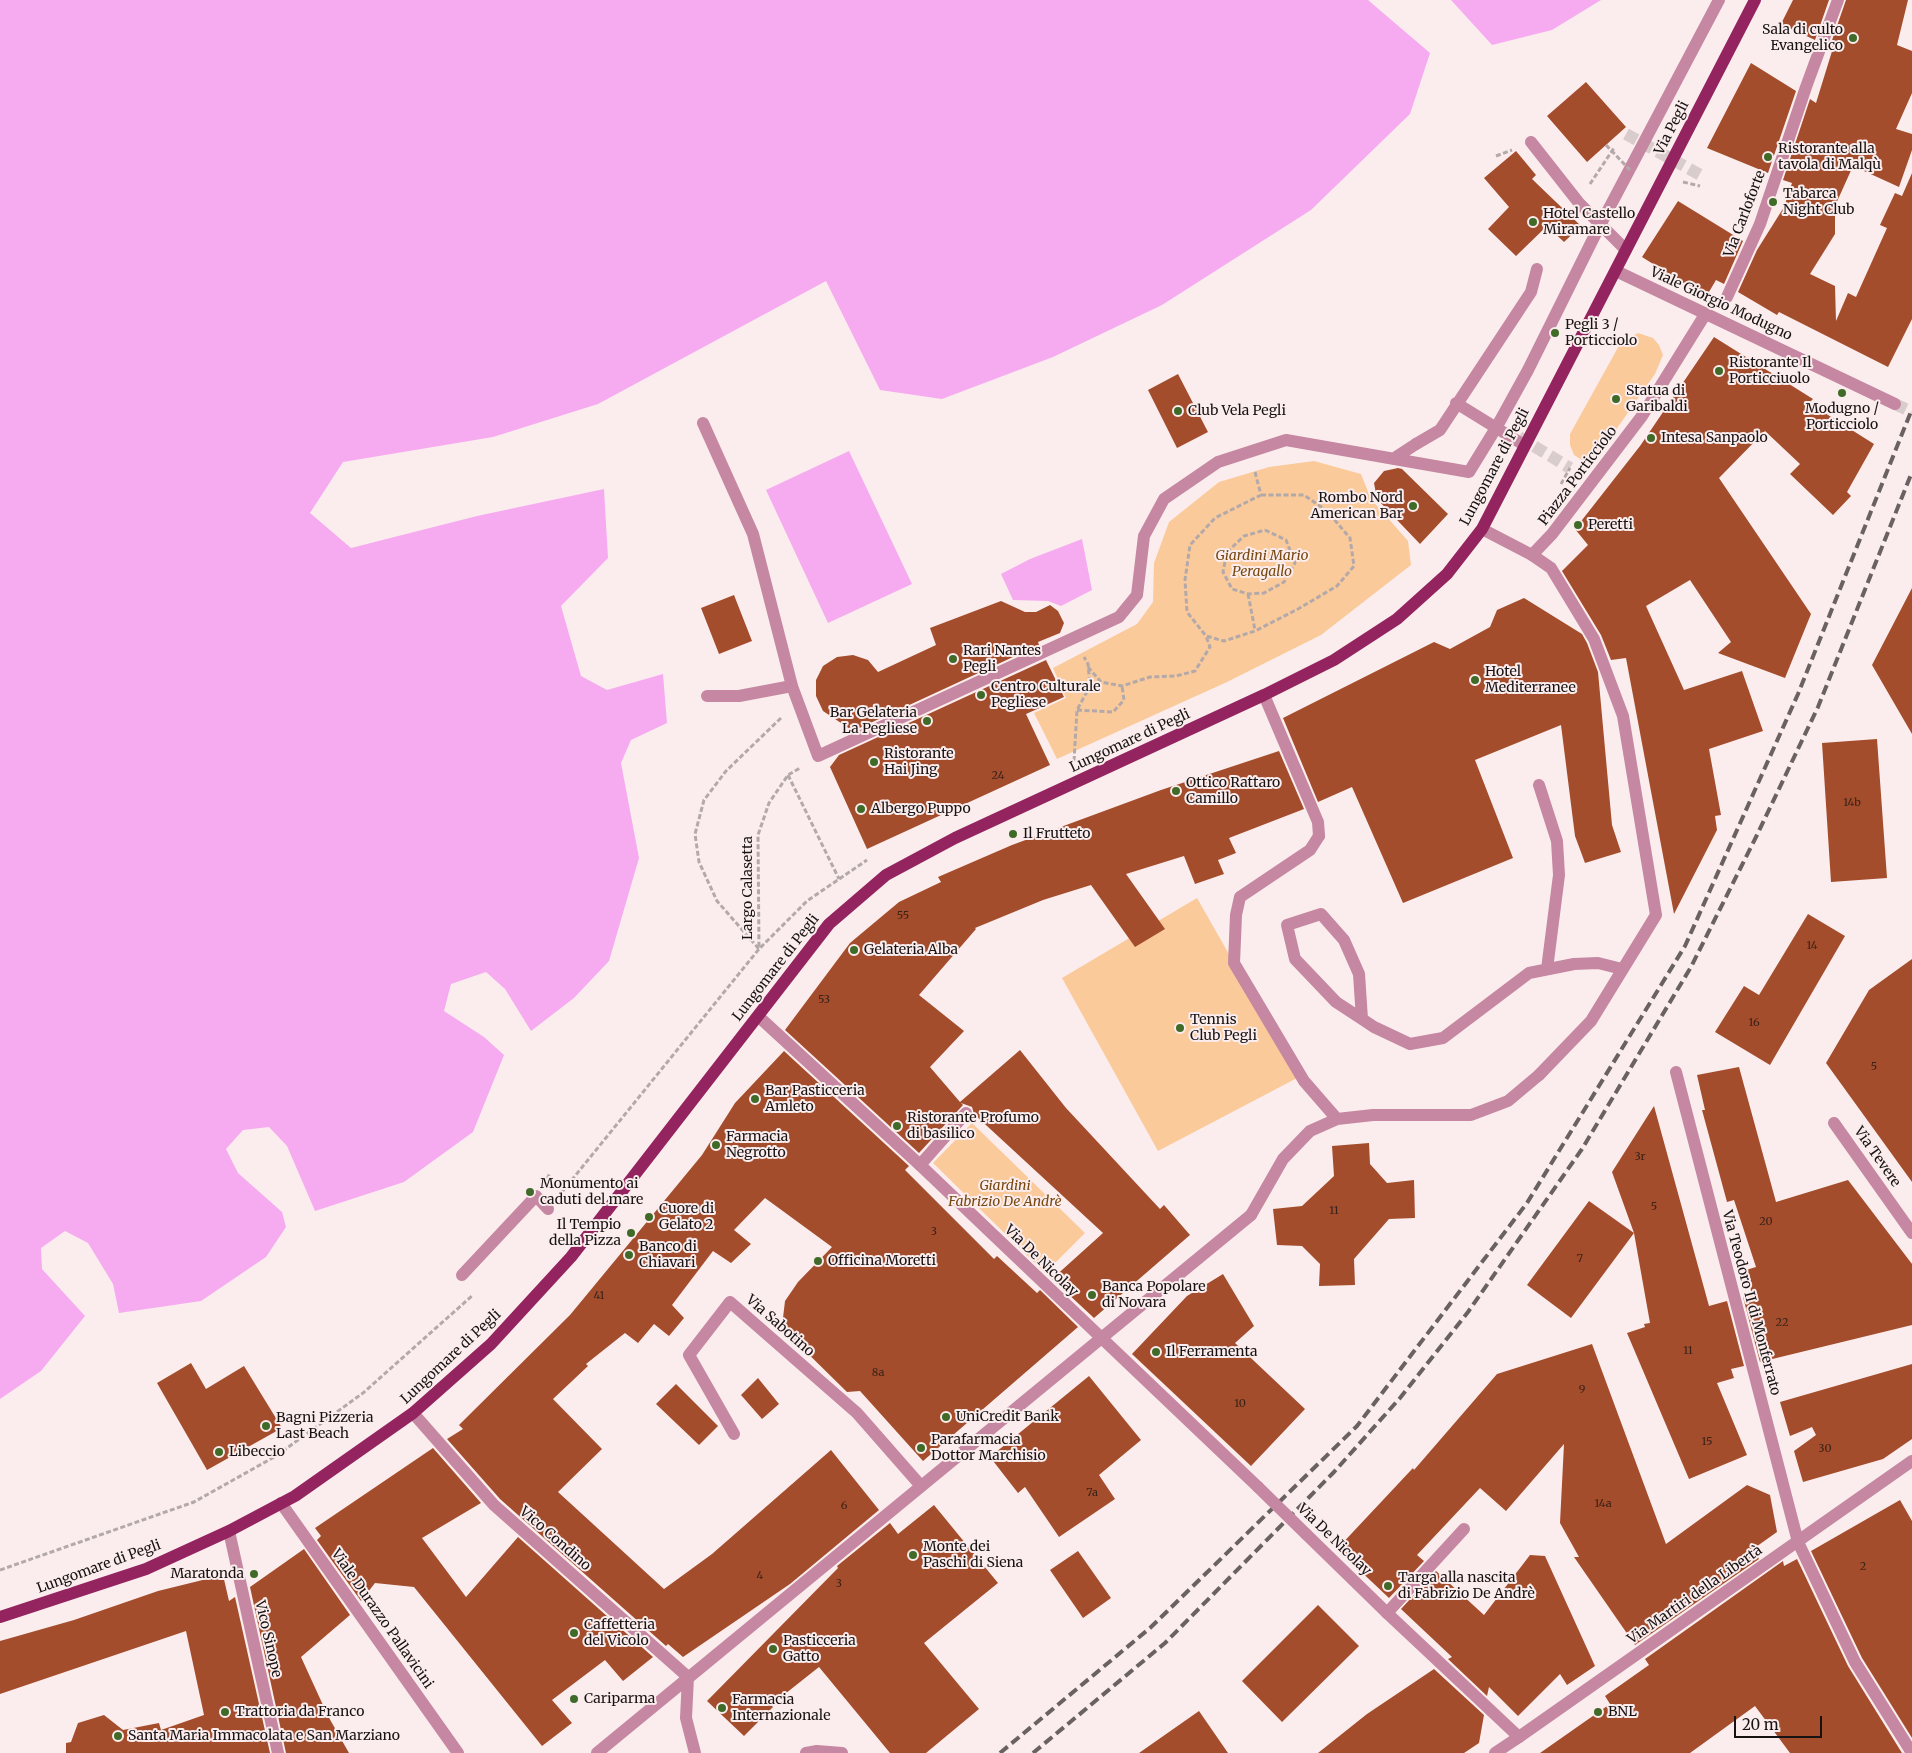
<!DOCTYPE html>
<html>
<head>
<meta charset="utf-8">
<style>
	body { margin:0 }
	#map { position:relative; width:1912px; height:1753px; overflow:hidden; background:#fbeded; font-family:Merriweather,serif }
	canvas { display:block }
	.scale { position:absolute; left:1734px; top:1716px; width:88px; height:22px; box-sizing:border-box; border:2px solid #181313; border-top:0; padding-left:6px; font-size:15px; line-height:18px; white-space:nowrap; color:#181313; -webkit-text-stroke:4px #fbeded; paint-order:stroke }
</style>
</head>
<body>
<div id="map">
<canvas width="1912" height="1753"></canvas>
<div class="scale">20 m</div>
</div>
<script>
const ctx = document.querySelector('canvas').getContext('2d');
ctx.lineJoin = 'round';
function fillPath(path, color) { ctx.fillStyle = color; ctx.fill(path, 'evenodd'); }
const toPath = rows => new Path2D(rows.map(r => 'M' + r).join(''));
function stroke(path, color, width, dash) { ctx.strokeStyle = color; ctx.lineWidth = width; ctx.lineCap = dash ? 'butt' : 'round'; ctx.setLineDash(dash || []); ctx.stroke(path); }
function label(font, color, halo, rows, align = 'center') {
  ctx.font = font + ' Merriweather,serif'; ctx.lineWidth = 4; ctx.setLineDash([]); ctx.textBaseline = 'middle'; ctx.strokeStyle = halo; ctx.fillStyle = color; for (const [text, x, y, turn = 0] of rows) {
    ctx.save(); ctx.translate(x, y); ctx.rotate((+turn || 0) * Math.PI / 180); ctx.textAlign = isNaN(turn) ? turn : align; if (halo) ctx.strokeText(text, 0, 0); ctx.fillText(text, 0, 0); ctx.restore();
  }
}
fillPath(toPath([
	[1638,333,1653,338,1659,345,1663,355,1655,374,1599,454,1592,459,1582,460,1574,455,1570,445,1570,434,1621,342],
	[1314,461,1361,474,1371,499,1408,541,1411,565,1321,635,1227,682,1057,759,1034,713,1066,698,1053,668,1137,624,1153,602,1154,563,1169,522,1219,482,1269,467],
	[1197,898,1299,1077,1158,1151,1062,978],
	[972,1123,1085,1233,1045,1273,933,1163]
]), '#fbca9b');
fillPath(toPath([
	[0,0,1368,0,1430,53,1410,114,1311,210,1162,305,1053,357,942,399,880,390,826,281,598,404,493,437,343,462,310,513,351,548,477,516,604,489,608,558,561,606,581,676,607,690,663,674,667,723,631,740,621,763,639,858,609,961,574,998,531,1031,505,989,486,972,451,984,444,1011,484,1037,504,1055,473,1132,404,1182,315,1211,287,1146,269,1127,243,1130,226,1149,238,1173,282,1212,286,1227,266,1257,201,1301,119,1313,113,1284,88,1243,65,1231,41,1248,42,1269,85,1316,41,1371,0,1399],
	[1451,0,1601,0,1552,30,1492,45],
	[849,451,912,584,828,623,766,490],
	[1082,539,1092,590,1061,606,1048,601,1013,600,1001,574,1030,559]
]), '#f6abf0');
fillPath(toPath([
	[1793,0,1829,0,1815,40,1781,24],
	[1846,0,1908,0,1897,45,1912,51,1912,93,1896,129,1912,134,1912,150,1899,187,1853,166,1835,206,1835,234,1810,274,1835,286,1836,321,1848,293,1856,297,1887,228,1880,225,1895,193,1902,196,1912,173,1912,319,1888,367,1779,312,1777,315,1738,292,1757,250,1784,207,1792,183,1783,180,1810,99,1816,103,1833,48,1830,46],
	[1751,63,1796,91,1768,173,1707,148],
	[1586,82,1626,127,1587,162,1547,116],
	[1516,151,1536,175,1532,179,1581,226,1564,242,1547,226,1516,256,1488,229,1509,207,1484,178],
	[1678,201,1743,241,1724,284,1716,280,1706,297,1642,257],
	[1714,337,1813,399,1809,403,1874,444,1847,492,1851,496,1833,515,1790,474,1800,464,1765,431,1719,478,1811,614,1785,678,1718,653,1731,642,1690,580,1646,606,1684,690,1742,671,1763,731,1709,749,1721,815,1715,816,1717,830,1674,914,1626,658,1611,660,1601,635,1562,571,1588,545,1575,529,1640,446],
	[1178,374,1208,432,1177,448,1148,390],
	[1398,468,1402,469,1448,514,1420,544,1377,499,1374,483,1384,471],
	[1912,588,1912,734,1872,665],
	[734,595,752,641,719,654,701,608],
	[1524,598,1582,634,1587,643,1598,672,1612,825,1621,852,1585,863,1575,836,1561,725,1475,760,1513,858,1403,903,1352,787,1318,802,1283,718,1434,642,1450,649,1490,627,1497,610],
	[1001,601,1025,612,1036,612,1050,605,1058,611,1064,623,1060,633,1038,642,1039,645,853,731,823,711,816,696,816,680,823,666,837,657,853,655,868,660,878,672,936,645,930,628],
	[1046,660,1064,697,1026,714,1050,765,867,849,830,767,839,755],
	[1877,739,1887,878,1831,882,1822,743],
	[1279,751,1304,809,1229,838,1236,853,1218,860,1224,874,1195,884,1184,856,1126,874,1165,929,1135,947,1091,885,1043,900,975,928,976,929,919,995,964,1031,930,1067,960,1102,1020,1050,1066,1108,1160,1209,1164,1205,1190,1235,1094,1318,1052,1279,1103,1233,974,1114,972,1107,961,1103,963,1105,919,1153,785,1030,850,943,899,902,941,882,938,877,1012,845,1161,790],
	[1808,914,1845,936,1770,1065,1715,1032,1744,986,1759,995],
	[1912,959,1912,1182,1826,1063,1869,990],
	[784,1051,909,1166,905,1170,994,1259,997,1256,1037,1293,1040,1290,1078,1327,923,1461,860,1391,847,1392,790,1336,783,1318,785,1301,798,1282,832,1247,765,1198,734,1230,751,1244,731,1263,713,1251,672,1305,684,1318,669,1336,654,1324,638,1343,625,1333,586,1364,588,1366,553,1399,602,1449,558,1492,664,1589,712,1554,831,1450,879,1510,790,1584,683,1657,668,1644,666,1646,500,1499,447,1439,463,1429,459,1425,570,1315,702,1155,735,1103],
	[1739,1067,1776,1202,1848,1180,1912,1264,1912,1325,1760,1362,1743,1297,1752,1295,1746,1270,1756,1267,1734,1200,1727,1202,1702,1110,1705,1110,1697,1075],
	[1654,1106,1709,1306,1727,1301,1744,1366,1731,1369,1734,1378,1717,1383,1747,1455,1689,1479,1627,1333,1645,1327,1644,1324,1650,1323,1634,1233,1612,1172],
	[1369,1143,1370,1164,1387,1183,1414,1180,1415,1218,1389,1219,1354,1259,1355,1285,1319,1286,1320,1264,1302,1246,1277,1245,1273,1209,1302,1206,1334,1176,1332,1146],
	[1589,1201,1634,1233,1571,1318,1527,1285],
	[1223,1274,1254,1326,1235,1343,1305,1409,1251,1466,1132,1354,1187,1296],
	[1592,1344,1666,1544,1747,1485,1770,1495,1777,1532,1753,1549,1759,1559,1635,1645,1574,1557,1579,1557,1560,1523,1564,1444,1506,1511,1480,1488,1417,1555,1424,1561,1389,1598,1337,1549,1413,1468,1414,1470,1497,1374],
	[191,1363,206,1389,244,1366,282,1428,207,1470,157,1383],
	[1912,1364,1912,1439,1883,1459,1803,1482,1794,1451,1816,1435,1812,1427,1790,1436,1780,1402],
	[1089,1376,1141,1440,1099,1475,1115,1499,1059,1537,1025,1487,1018,1493,990,1457],
	[758,1378,779,1404,762,1419,741,1395],
	[676,1384,718,1426,699,1445,656,1404],
	[433,1448,481,1503,422,1538,466,1597,518,1537,653,1657,623,1681,605,1660,552,1700,572,1723,542,1746,414,1587,375,1583,361,1601,317,1540,321,1536,315,1528],
	[1900,1500,1912,1521,1912,1738,1862,1658,1811,1551],
	[934,1505,998,1583,924,1643,979,1709,926,1753,890,1753,819,1667,771,1705,773,1707,744,1736,707,1701,838,1568,837,1566,890,1523,898,1534],
	[304,1549,350,1615,301,1657,328,1716,349,1753,286,1753,250,1587],
	[1078,1551,1111,1598,1083,1618,1050,1570],
	[1530,1555,1545,1556,1595,1666,1567,1685,1560,1674,1518,1716,1489,1687,1487,1696,1448,1659,1452,1657,1401,1609,1436,1571,1484,1615],
	[1797,1559,1848,1666,1902,1753,1790,1753,1755,1706,1690,1753,1540,1753,1610,1704,1605,1696,1649,1665,1645,1659,1783,1561,1784,1566],
	[223,1575,229,1601,235,1597,270,1753,66,1753,66,1743,71,1742,78,1723,104,1715,123,1730,159,1723,161,1730,204,1715,186,1631,0,1694,0,1641,74,1620,158,1591],
	[1318,1605,1359,1646,1282,1722,1242,1681],
	[1434,1669,1484,1715,1479,1743,1464,1753,1318,1753,1367,1714],
	[1199,1711,1228,1753,1139,1753]
]), '#a44d2c');
stroke(toPath([
	[1626,134,1704,177],
	[1519,437,1570,468]
]), '#d9cccc', 12, [12, 6]);
stroke(toPath([
	[1895,404,1912,412]
]), '#d9cccc', 12, [12, 6]);
stroke(toPath([
	[1496,156,1512,150],
	[1683,182,1700,186],
	[1590,184,1614,148],
	[1255,472,1261,495],
	[1561,484,1570,468],
	[1261,495,1304,495,1327,511,1350,538,1354,566,1337,586,1298,609,1255,631,1224,641,1206,636,1187,612,1185,580,1190,545,1215,518,1261,495],
	[1265,530,1286,540,1295,563,1284,582,1264,593,1248,594,1232,589,1223,572,1227,552,1244,536,1265,530],
	[1248,594,1255,630],
	[1088,667,1101,682,1122,686,1150,677,1176,676,1195,671,1210,647,1206,636],
	[1077,710,1113,712,1124,700,1122,686],
	[781,718,726,771,704,800,695,834,699,862,717,901,759,949,807,901,867,860],
	[1074,761,1077,710,1090,686,1088,664,1084,657],
	[788,775,839,879],
	[547,1179,550,1173],
	[562,1192,759,949,758,835,769,803,788,775,800,768],
	[0,1570,194,1502,276,1456,363,1393,473,1295]
]), '#b4a9a9', 3, [5, 2.5]);
stroke(toPath([
	[1531,142,1579,203,1626,250],
	[1456,403,1524,445],
	[1416,444,1440,430,1531,292,1537,269],
	[1264,695,1318,822,1319,836],
	[707,696,739,696,792,686],
	[1539,785,1557,841,1559,875,1547,969],
	[1362,1019,1359,974,1344,940,1321,914,1287,925,1295,959,1336,1002,1362,1019,1374,1027,1410,1044,1443,1038,1529,973,1574,964,1598,963,1622,969],
	[920,1165,966,1113]
]), '#c587a1', 12);
stroke(toPath([
	[1727,297,1760,224,1806,87,1838,0],
	[703,423,753,534,792,686,818,756,1119,617,1137,595,1144,536,1164,499,1218,462,1286,440,1469,472,1496,428,1528,370,1596,233,1719,0],
	[1393,459,1416,444],
	[1319,836,1310,850,1240,897,1236,915,1234,963,1304,1081,1337,1119],
	[1251,1215,1283,1159,1310,1131,1337,1119,1373,1115,1471,1115,1508,1101,1539,1075],
	[462,1275,536,1196,548,1209],
	[413,1413,494,1505,688,1677],
	[229,1531,278,1753]
]), '#c587a1', 12);
stroke(toPath([
	[1532,555,1551,568,1594,639,1623,716,1656,915,1591,1021,1539,1075],
	[1676,1072,1798,1542,1855,1662,1912,1753],
	[1834,1123,1912,1233],
	[734,1434,689,1355,730,1302,857,1413,921,1486],
	[281,1503,458,1753],
	[1387,1613,1464,1529],
	[688,1677,686,1718,695,1753],
	[597,1753,1251,1215],
	[1495,1753,1519,1737]
]), '#c587a1', 12);
stroke(toPath([
	[1616,271,1895,404],
	[1482,529,1532,555,1552,534,1642,416,1706,313],
	[758,1016,920,1165,1258,1487],
	[1306,1534,1387,1613,1519,1737,1912,1461],
	[806,1753,817,1751,842,1753]
]), '#c587a1', 12);
stroke(toPath([
	[0,1617,146,1569,229,1531,295,1496,413,1413,491,1344,571,1257,829,924,886,875,955,838,1264,695,1334,660,1397,619,1447,574,1482,529,1755,0]
]), '#94245f', 12);
stroke(toPath([
	[1000,1753,1150,1628,1357,1426,1527,1203,1685,946,1798,694,1912,409],
	[1033,1753,1165,1643,1334,1472,1400,1398,1468,1312,1582,1149,1691,967,1757,835,1818,707,1912,472]
]), '#6a6262', 4, [10, 5]);
stroke(toPath([
	[1606,145,1630,170]
]), '#b4a9a9', 3, [5, 2.5]);
stroke(toPath([
	[1258,1487,1306,1534]
]), '#c587a1', 12);
for (const [x, y, r, color] of [
	[1853,38,5,"#3f6a27"],
	[1768,157,5,"#3f6a27"],
	[1773,202,5,"#3f6a27"],
	[1533,222,5,"#3f6a27"],
	[1555,333,5,"#3f6a27"],
	[1719,371,5,"#3f6a27"],
	[1842,393,5,"#3f6a27"],
	[1616,399,5,"#3f6a27"],
	[1178,411,5,"#3f6a27"],
	[1651,438,5,"#3f6a27"],
	[1413,506,5,"#3f6a27"],
	[1578,525,5,"#3f6a27"],
	[953,659,5,"#3f6a27"],
	[1475,680,5,"#3f6a27"],
	[981,695,5,"#3f6a27"],
	[927,721,5,"#3f6a27"],
	[874,762,5,"#3f6a27"],
	[1176,791,5,"#3f6a27"],
	[861,809,5,"#3f6a27"],
	[1013,834,5,"#3f6a27"],
	[854,950,5,"#3f6a27"],
	[1180,1028,5,"#3f6a27"],
	[755,1099,5,"#3f6a27"],
	[897,1126,5,"#3f6a27"],
	[716,1145,5,"#3f6a27"],
	[530,1192,5,"#3f6a27"],
	[649,1217,5,"#3f6a27"],
	[631,1233,5,"#3f6a27"],
	[629,1255,5,"#3f6a27"],
	[818,1261,5,"#3f6a27"],
	[1092,1295,5,"#3f6a27"],
	[1156,1352,5,"#3f6a27"],
	[946,1417,5,"#3f6a27"],
	[266,1426,5,"#3f6a27"],
	[921,1448,5,"#3f6a27"],
	[219,1452,5,"#3f6a27"],
	[913,1555,5,"#3f6a27"],
	[254,1574,5,"#3f6a27"],
	[1388,1586,5,"#3f6a27"],
	[574,1633,5,"#3f6a27"],
	[773,1649,5,"#3f6a27"],
	[574,1699,5,"#3f6a27"],
	[722,1708,5,"#3f6a27"],
	[225,1712,5,"#3f6a27"],
	[1598,1712,5,"#3f6a27"],
	[118,1736,5,"#3f6a27"]
]) { const dot = new Path2D(); dot.arc(x, y, r, 0, 2 * Math.PI); ctx.fillStyle = color; ctx.fill(dot); stroke(dot, '#fbeded', 2); }
label('11px', '#3b2219', null, [
	["24",998,776],
	["14b",1852,803],
	["55",903,916],
	["14",1812,946],
	["53",824,1000],
	["16",1754,1023],
	["5",1874,1067],
	["3r",1640,1157],
	["5",1654,1207],
	["11",1334,1211],
	["20",1766,1222],
	["3",934,1232],
	["7",1580,1259],
	["41",599,1296],
	["22",1782,1323],
	["11",1688,1351],
	["8a",878,1373],
	["9",1582,1390],
	["10",1240,1404],
	["15",1707,1442],
	["30",1825,1449],
	["7a",1092,1493],
	["14a",1603,1504],
	["6",844,1506],
	["2",1863,1567],
	["4",760,1576],
	["3",839,1584]
]);
label('14px', '#181313', '#fbeded', [
	["Sala di culto",1843,30,"right"],
	["Evangelico",1843,46,"right"],
	["Ristorante alla",1778,149],
	["tavola di Malqù",1778,165],
	["Tabarca",1783,194],
	["Night Club",1783,210],
	["Hotel Castello",1543,214],
	["Miramare",1543,230],
	["Pegli 3 /",1565,325],
	["Porticciolo",1565,341],
	["Ristorante Il",1729,363],
	["Porticciuolo",1729,379],
	["Statua di",1626,391],
	["Garibaldi",1626,407],
	["Modugno /",1842,409,"center"],
	["Porticciolo",1842,425,"center"],
	["Club Vela Pegli",1188,411],
	["Intesa Sanpaolo",1661,438],
	["Rombo Nord",1403,498,"right"],
	["American Bar",1403,514,"right"],
	["Peretti",1588,525],
	["Rari Nantes",963,651],
	["Pegli",963,667],
	["Hotel",1485,672],
	["Mediterranee",1485,688],
	["Centro Culturale",991,687],
	["Pegliese",991,703],
	["Bar Gelateria",917,713,"right"],
	["La Pegliese",917,729,"right"],
	["Ristorante",884,754],
	["Hai Jing",884,770],
	["Ottico Rattaro",1186,783],
	["Camillo",1186,799],
	["Albergo Puppo",871,809],
	["Il Frutteto",1023,834],
	["Gelateria Alba",864,950],
	["Tennis",1190,1020],
	["Club Pegli",1190,1036],
	["Bar Pasticceria",765,1091],
	["Amleto",765,1107],
	["Ristorante Profumo",907,1118],
	["di basilico",907,1134],
	["Farmacia",726,1137],
	["Negrotto",726,1153],
	["Monumento ai",540,1184],
	["caduti del mare",540,1200],
	["Cuore di",659,1209],
	["Gelato 2",659,1225],
	["Il Tempio",621,1225,"right"],
	["della Pizza",621,1241,"right"],
	["Banco di",639,1247],
	["Chiavari",639,1263],
	["Officina Moretti",828,1261],
	["Banca Popolare",1102,1287],
	["di Novara",1102,1303],
	["Il Ferramenta",1166,1352],
	["UniCredit Bank",956,1417],
	["Bagni Pizzeria",276,1418],
	["Last Beach",276,1434],
	["Parafarmacia",931,1440],
	["Dottor Marchisio",931,1456],
	["Libeccio",229,1452],
	["Monte dei",923,1547],
	["Paschi di Siena",923,1563],
	["Maratonda",244,1574,"right"],
	["Targa alla nascita",1398,1578],
	["di Fabrizio De Andrè",1398,1594],
	["Caffetteria",584,1625],
	["del Vicolo",584,1641],
	["Pasticceria",783,1641],
	["Gatto",783,1657],
	["Cariparma",584,1699],
	["Farmacia",732,1700],
	["Internazionale",732,1716],
	["Trattoria da Franco",235,1712],
	["BNL",1608,1712],
	["Santa Maria Immacolata e San Marziano",128,1736]
], 'left');
label('14px', '#181313', '#fbeded', [
	["Via Pegli",1672,128,-63],
	["Via Carloforte",1745,214,-69],
	["Viale Giorgio Modugno",1721,304,25],
	["Lungomare di Pegli",1495,467,-62],
	["Piazza Porticciolo",1578,476,-53],
	["Lungomare di Pegli",1130,741,-25],
	["Largo Calasetta",748,888,-90],
	["Lungomare di Pegli",776,968,-52],
	["Via Tevere",1877,1157,55],
	["Via De Nicolay",1041,1261,44],
	["Via Teodoro II di Monferrato",1751,1303,75],
	["Via Sabotino",780,1326,41],
	["Lungomare di Pegli",451,1357,-43],
	["Vico Condino",555,1539,41],
	["Via De Nicolay",1334,1540,44],
	["Lungomare di Pegli",99,1567,-20],
	["Via Martiri della Libertà",1695,1595,-35],
	["Viale Durazzo Pallavicini",382,1619,55],
	["Vico Sinope",268,1639,77]
]);
label('italic 14px', '#774810', '#fbeded', [
	["Giardini Mario",1262,556],
	["Peragallo",1262,572],
	["Giardini",1005,1186],
	["Fabrizio De Andrè",1005,1202]
]);
</script>
</body>
</html>
